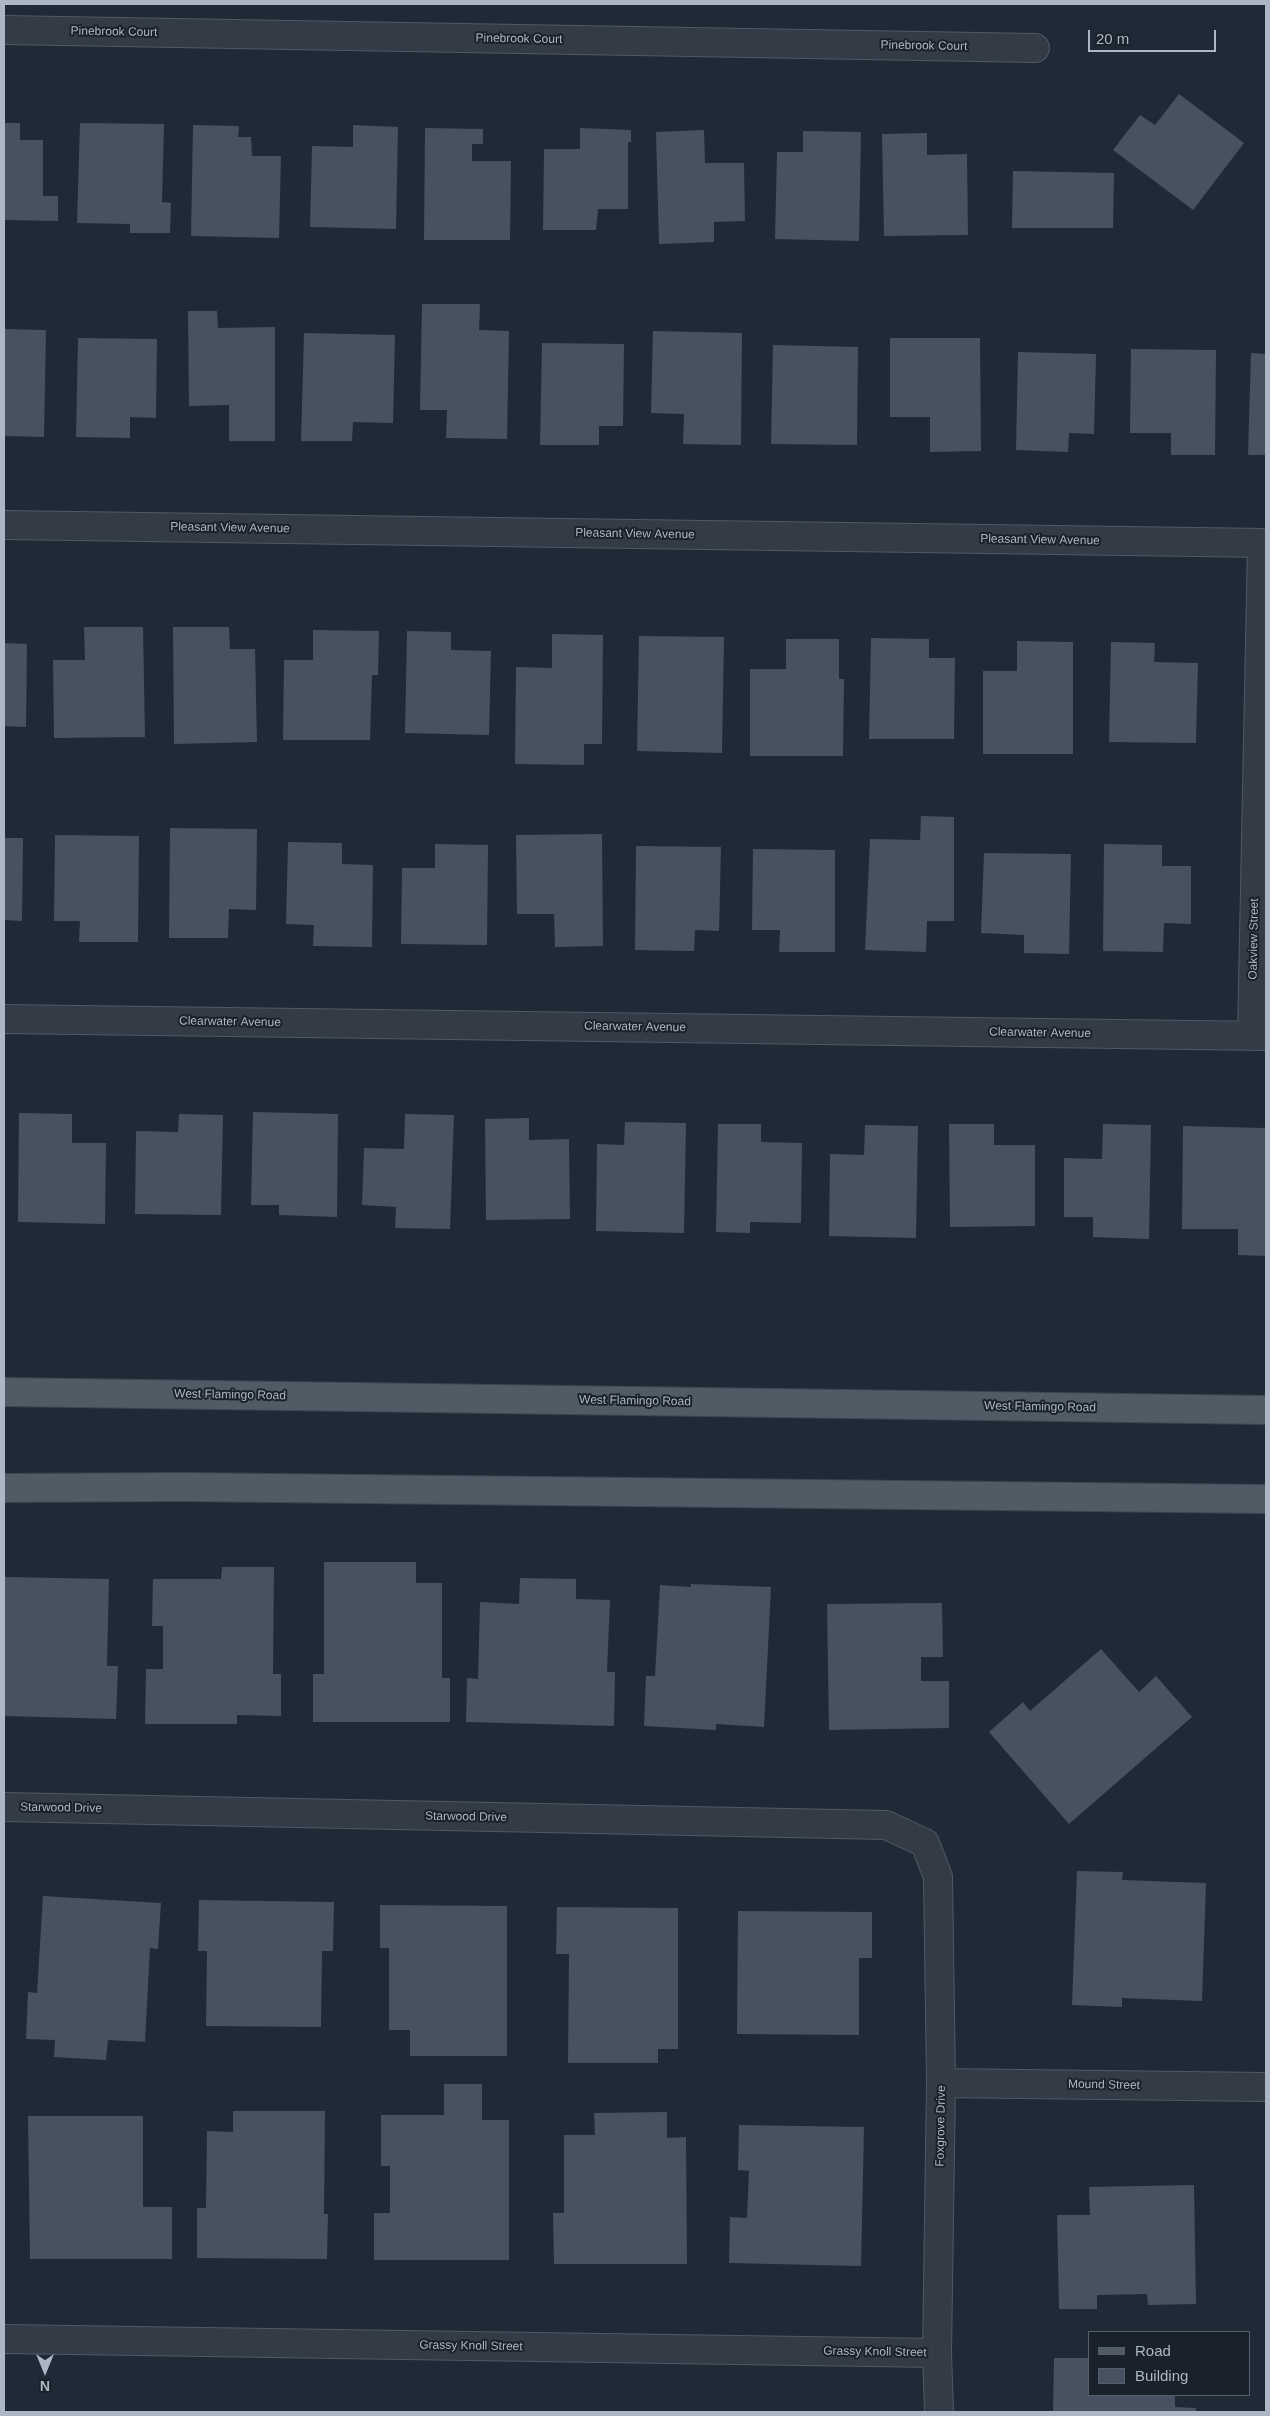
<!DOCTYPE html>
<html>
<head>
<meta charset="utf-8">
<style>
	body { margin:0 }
	#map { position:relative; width:1270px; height:2416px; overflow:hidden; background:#202a36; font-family:Helvetica,sans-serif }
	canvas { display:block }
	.frame { position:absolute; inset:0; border:5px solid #adb7c3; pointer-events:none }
	.legend { position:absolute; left:1088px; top:2331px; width:162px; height:65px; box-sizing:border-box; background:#19212b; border:1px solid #545d68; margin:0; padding:6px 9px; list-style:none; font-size:15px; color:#adb7c3 }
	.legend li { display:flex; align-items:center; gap:10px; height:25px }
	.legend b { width:25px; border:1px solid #545d68 }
	.north { position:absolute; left:20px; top:2346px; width:50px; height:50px; -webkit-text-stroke:4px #19212b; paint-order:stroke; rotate:180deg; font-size:14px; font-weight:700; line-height:20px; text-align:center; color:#adb7c3 }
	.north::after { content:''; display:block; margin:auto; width:18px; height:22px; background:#adb7c3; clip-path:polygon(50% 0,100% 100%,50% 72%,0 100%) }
	.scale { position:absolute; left:1088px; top:30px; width:128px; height:22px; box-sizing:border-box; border:2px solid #adb7c3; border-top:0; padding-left:6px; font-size:15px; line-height:18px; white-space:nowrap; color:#adb7c3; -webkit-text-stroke:4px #19212b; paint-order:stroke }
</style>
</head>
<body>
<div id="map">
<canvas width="1270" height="2416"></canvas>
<div class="frame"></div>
<ul class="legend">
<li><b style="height:6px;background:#515b66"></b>Road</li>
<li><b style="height:14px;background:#465260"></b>Building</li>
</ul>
<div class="north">N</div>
<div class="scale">20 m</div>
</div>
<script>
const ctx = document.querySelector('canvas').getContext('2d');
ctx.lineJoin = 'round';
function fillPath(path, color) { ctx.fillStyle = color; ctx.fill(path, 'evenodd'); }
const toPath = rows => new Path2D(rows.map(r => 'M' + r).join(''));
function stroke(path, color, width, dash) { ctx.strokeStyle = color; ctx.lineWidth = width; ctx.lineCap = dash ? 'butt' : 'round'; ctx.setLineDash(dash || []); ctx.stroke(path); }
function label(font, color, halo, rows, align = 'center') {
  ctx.font = font + ' Helvetica,sans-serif'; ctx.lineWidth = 4; ctx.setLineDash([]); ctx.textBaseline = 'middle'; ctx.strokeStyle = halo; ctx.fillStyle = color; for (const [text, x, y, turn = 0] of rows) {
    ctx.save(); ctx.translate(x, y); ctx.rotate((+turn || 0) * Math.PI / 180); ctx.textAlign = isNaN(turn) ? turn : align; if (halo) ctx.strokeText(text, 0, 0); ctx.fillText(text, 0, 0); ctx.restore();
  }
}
fillPath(toPath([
	[1179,94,1244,143,1193,210,1113,150,1140,115,1155,125],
	[4,123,20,123,20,140,43,140,43,196,58,196,58,221,4,220],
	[80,123,164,124,162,202,171,203,170,233,130,233,130,224,77,223],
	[193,125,239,126,238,137,251,137,252,156,281,156,279,238,191,236],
	[353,125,398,127,396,229,310,227,312,146,353,147],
	[425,128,483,129,483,144,472,144,472,161,511,161,510,240,424,240],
	[580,128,631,130,631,142,628,142,628,209,598,209,596,230,543,230,544,149,580,149],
	[704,130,705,163,744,163,745,221,714,222,714,242,659,244,656,132],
	[803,131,861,132,859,241,775,239,777,152,803,152],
	[927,133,927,155,967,154,968,235,884,236,882,134],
	[1013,171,1114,173,1113,228,1012,228],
	[422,304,480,304,479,330,509,331,507,439,446,438,447,410,420,410],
	[188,311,217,311,218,328,275,327,275,441,229,441,229,405,189,406],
	[4,329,46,330,44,437,4,436],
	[653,331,742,333,741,445,683,444,684,414,651,413],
	[304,333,395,335,393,423,353,422,352,441,301,441],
	[78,338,157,339,156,418,130,417,130,438,76,437],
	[890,338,980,338,981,451,930,452,930,417,890,417],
	[542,343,624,344,623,426,599,426,599,445,540,445],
	[773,345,858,347,857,445,771,444],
	[1131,349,1216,350,1215,455,1171,455,1171,433,1130,433],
	[1018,352,1096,354,1094,434,1069,433,1068,452,1016,450],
	[1251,353,1266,354,1266,455,1248,455],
	[84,627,143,627,145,737,54,738,53,660,85,660],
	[173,627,229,627,230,649,255,649,257,742,174,744],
	[313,630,379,631,378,675,372,675,370,740,283,740,284,660,313,660],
	[407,631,451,632,451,650,491,651,489,735,405,733],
	[552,634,603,635,602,744,584,744,584,765,515,764,516,667,552,668],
	[639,636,724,637,722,753,637,751],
	[871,638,929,639,929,658,955,658,954,739,869,739],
	[786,639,839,639,839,679,844,679,843,756,750,756,750,669,786,669],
	[1017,641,1073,642,1073,754,983,754,983,671,1017,671],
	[1111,642,1155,643,1154,662,1198,663,1196,743,1109,742],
	[4,643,27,644,26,727,4,726],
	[921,816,954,817,954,921,927,921,926,952,865,950,870,839,920,840],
	[170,828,257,829,256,910,229,909,228,938,169,938],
	[602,834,603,946,555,947,554,914,517,914,516,835],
	[55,835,139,836,138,942,79,942,80,921,54,921],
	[4,838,23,838,22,921,4,920],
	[288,842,342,843,342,864,373,865,372,947,313,946,314,925,286,924],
	[435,844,488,845,487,945,401,944,402,868,435,868],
	[1104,844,1162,845,1162,866,1191,866,1191,924,1164,923,1163,952,1103,951],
	[636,846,721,847,719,931,695,930,694,951,635,950],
	[753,849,835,850,835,952,779,952,780,930,752,930],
	[984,853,1071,854,1069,954,1024,953,1024,935,981,933],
	[253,1112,338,1114,337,1217,279,1215,279,1205,251,1205],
	[19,1113,72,1114,72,1143,106,1143,105,1224,18,1222],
	[179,1114,223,1115,221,1215,135,1214,136,1131,178,1132],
	[405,1114,454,1115,450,1229,395,1228,396,1207,362,1205,364,1148,404,1149],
	[529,1118,529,1140,569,1139,570,1219,486,1220,485,1119],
	[625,1122,686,1123,684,1233,596,1231,597,1144,624,1145],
	[718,1124,761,1124,761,1142,802,1143,801,1223,750,1222,750,1233,716,1232],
	[949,1124,994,1124,994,1145,1035,1145,1035,1226,950,1227],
	[1103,1124,1151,1125,1149,1239,1093,1237,1093,1217,1064,1217,1064,1158,1102,1159],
	[865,1125,918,1126,916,1238,829,1236,830,1154,864,1155],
	[1183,1126,1266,1128,1266,1256,1238,1255,1238,1229,1182,1229],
	[324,1562,416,1562,416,1583,442,1583,442,1678,450,1678,450,1722,313,1722,313,1674,324,1674],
	[222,1567,274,1567,273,1674,281,1674,281,1716,237,1715,237,1724,145,1724,146,1669,163,1669,163,1626,152,1626,153,1579,221,1579],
	[4,1577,109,1579,107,1666,118,1666,116,1719,4,1716],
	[520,1578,576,1579,576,1599,610,1600,607,1672,615,1672,614,1726,466,1722,467,1678,478,1679,480,1602,519,1604],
	[691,1584,771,1587,764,1727,716,1724,716,1730,644,1726,646,1676,655,1676,660,1585,691,1587],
	[942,1603,943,1657,921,1657,921,1681,949,1681,949,1728,829,1730,827,1604],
	[1101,1649,1139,1692,1156,1676,1192,1717,1069,1824,989,1732,1023,1702,1030,1711],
	[1077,1871,1123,1872,1122,1880,1206,1883,1202,2001,1122,1998,1122,2007,1072,2005],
	[43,1896,161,1903,158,1949,150,1948,145,2042,108,2040,106,2060,54,2057,55,2040,26,2039,28,1992,37,1993],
	[199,1900,334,1902,333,1951,322,1951,321,2027,206,2026,207,1951,198,1951],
	[380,1905,507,1906,507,2056,410,2056,410,2030,389,2030,389,1948,380,1948],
	[557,1907,678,1908,678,2049,658,2049,658,2063,568,2063,569,1954,556,1954],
	[738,1911,872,1912,872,1958,859,1958,859,2035,737,2034],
	[444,2084,482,2084,482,2120,509,2120,509,2260,374,2260,374,2213,390,2213,390,2166,381,2166,381,2115,444,2115],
	[233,2111,325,2111,324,2214,328,2214,327,2259,197,2258,197,2208,206,2208,207,2131,233,2132],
	[667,2112,667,2138,686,2137,687,2264,554,2264,553,2213,564,2213,564,2135,595,2135,594,2113],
	[28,2116,143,2116,143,2207,172,2207,172,2259,30,2259],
	[739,2125,864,2127,861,2266,729,2263,730,2217,747,2218,749,2171,738,2170],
	[1194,2185,1196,2304,1148,2305,1147,2294,1097,2295,1097,2309,1059,2309,1057,2215,1090,2215,1089,2187],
	[1054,2358,1089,2358,1089,2395,1175,2395,1175,2407,1196,2408,1196,2412,1053,2412]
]), '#465260');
const street = toPath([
	[4,30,1035,48],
	[4,525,1266,543],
	[4,1019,1266,1036],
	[1252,1036,1262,543],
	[4,1807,886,1825,925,1843,938,1877,941,2083,937,2353,939,2412],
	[941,2083,1266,2087],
	[4,2339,937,2353]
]);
const primary = toPath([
	[4,1392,1266,1410],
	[4,1488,182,1487,1266,1499]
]);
stroke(street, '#505a64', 30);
stroke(primary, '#3c4550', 30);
stroke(street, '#333c46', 28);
stroke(primary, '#515b66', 28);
label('12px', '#adb7c3', '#19212b', [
	["Pinebrook Court",114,32,1],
	["Pinebrook Court",519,39,1],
	["Pinebrook Court",924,46,1],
	["Pleasant View Avenue",230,528,1],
	["Pleasant View Avenue",635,534,1],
	["Pleasant View Avenue",1040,540,1],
	["Oakview Street",1254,939,-89],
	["Clearwater Avenue",230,1022,1],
	["Clearwater Avenue",635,1027,1],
	["Clearwater Avenue",1040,1033,1],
	["West Flamingo Road",230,1395,1],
	["West Flamingo Road",635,1401,1],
	["West Flamingo Road",1040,1407,1],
	["Starwood Drive",61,1808,1],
	["Starwood Drive",466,1817,1],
	["Mound Street",1104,2085,1],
	["Foxgrove Drive",941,2126,-89],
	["Grassy Knoll Street",471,2346,1],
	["Grassy Knoll Street",875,2352,1]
]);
</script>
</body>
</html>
